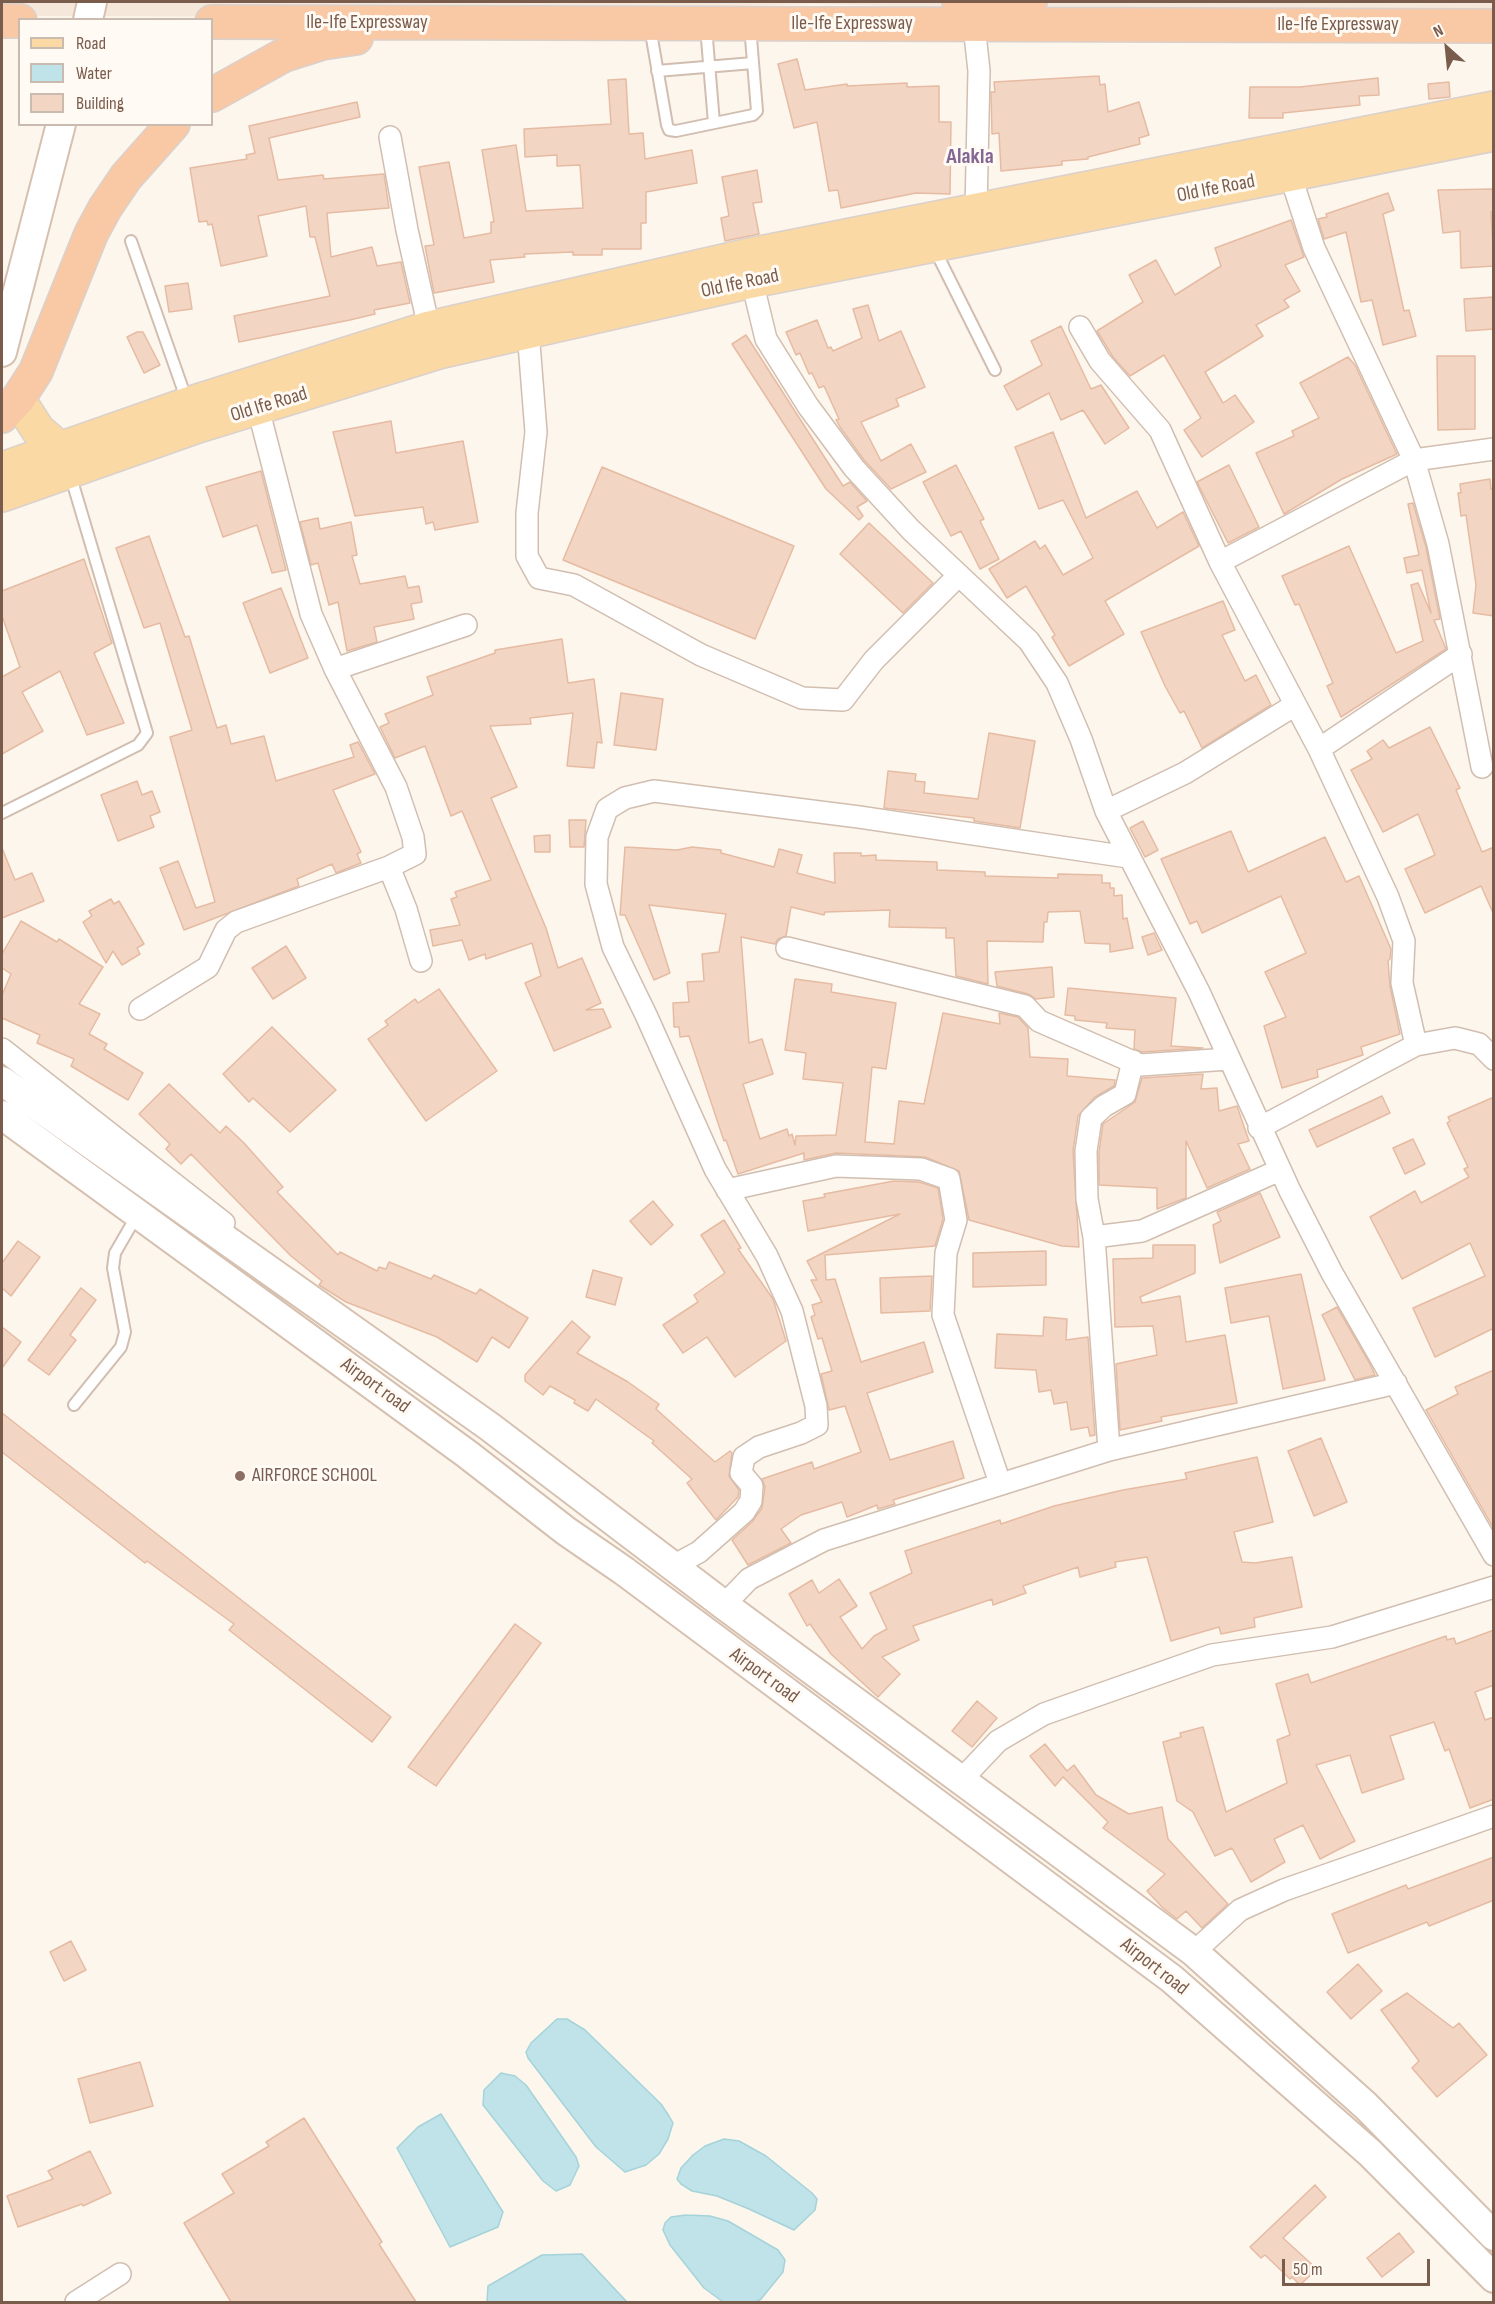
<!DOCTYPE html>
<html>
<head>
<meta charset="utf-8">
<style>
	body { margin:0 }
	#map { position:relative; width:1495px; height:2304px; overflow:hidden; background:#fdf6ec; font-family:"Sofia Sans Condensed",sans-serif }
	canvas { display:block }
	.frame { position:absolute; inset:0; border:3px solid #7a5c4d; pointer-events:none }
	.legend { position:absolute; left:18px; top:18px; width:195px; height:108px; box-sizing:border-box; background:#fffaf3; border:2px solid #cabbb1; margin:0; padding:8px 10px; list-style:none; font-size:18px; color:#7a5c4d }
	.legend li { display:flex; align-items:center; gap:12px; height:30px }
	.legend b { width:30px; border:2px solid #cabbb1 }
	.north { position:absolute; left:1417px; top:18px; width:60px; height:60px; -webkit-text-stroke:4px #fffaf3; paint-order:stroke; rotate:333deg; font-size:16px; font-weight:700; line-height:24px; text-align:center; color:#7a5c4d }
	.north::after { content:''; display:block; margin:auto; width:21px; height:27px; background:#7a5c4d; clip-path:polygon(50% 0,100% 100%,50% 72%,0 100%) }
	.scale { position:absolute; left:1282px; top:2259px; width:148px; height:27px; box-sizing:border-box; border:3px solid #7a5c4d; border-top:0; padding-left:8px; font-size:18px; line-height:21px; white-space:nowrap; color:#7a5c4d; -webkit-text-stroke:4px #fffaf3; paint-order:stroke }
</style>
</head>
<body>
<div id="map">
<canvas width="1495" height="2304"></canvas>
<div class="frame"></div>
<ul class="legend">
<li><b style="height:8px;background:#fbd9a5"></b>Road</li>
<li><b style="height:16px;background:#bfe3e8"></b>Water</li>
<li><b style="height:16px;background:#f3d5c3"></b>Building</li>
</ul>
<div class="north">N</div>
<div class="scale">50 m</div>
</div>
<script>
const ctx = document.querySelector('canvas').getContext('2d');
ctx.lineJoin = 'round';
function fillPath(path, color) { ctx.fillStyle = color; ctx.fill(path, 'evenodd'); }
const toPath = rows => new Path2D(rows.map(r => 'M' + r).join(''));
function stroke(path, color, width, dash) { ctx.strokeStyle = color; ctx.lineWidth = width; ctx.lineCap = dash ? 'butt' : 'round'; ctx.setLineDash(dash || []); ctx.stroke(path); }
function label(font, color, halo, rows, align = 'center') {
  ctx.font = font + ' "Sofia Sans Condensed",sans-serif'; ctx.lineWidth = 6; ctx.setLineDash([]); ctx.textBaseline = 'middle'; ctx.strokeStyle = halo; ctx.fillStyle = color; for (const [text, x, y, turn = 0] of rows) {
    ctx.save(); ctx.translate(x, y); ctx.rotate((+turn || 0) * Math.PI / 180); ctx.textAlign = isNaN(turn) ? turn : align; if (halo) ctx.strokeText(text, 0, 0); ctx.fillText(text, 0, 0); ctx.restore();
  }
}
fillPath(toPath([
	[2,2,1493,2,1494,16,1225,15,813,4,338,17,2,16]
]), '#f5e8da');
const water = toPath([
	[557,2019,567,2019,585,2030,661,2104,669,2116,673,2123,668,2139,659,2154,646,2165,625,2172,596,2147,528,2058,526,2052,531,2043,557,2019],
	[501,2073,515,2076,526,2085,576,2157,579,2166,570,2185,556,2191,543,2181,483,2105,484,2090,501,2073],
	[441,2114,503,2212,498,2227,450,2247,397,2148,418,2127,441,2114],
	[724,2139,739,2141,766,2156,812,2193,817,2199,815,2210,794,2230,749,2209,717,2196,692,2191,681,2184,677,2179,681,2168,693,2155,705,2146,724,2139],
	[686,2215,710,2216,728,2221,778,2250,785,2260,783,2272,761,2299,756,2302,723,2302,704,2288,670,2245,663,2230,665,2223,671,2217,686,2215],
	[582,2254,627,2302,487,2302,488,2286,542,2255,582,2254]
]);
fillPath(water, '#bfe3e8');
stroke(water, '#a5d3da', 1.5);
const building = toPath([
	[797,59,805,90,847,84,847,86,907,83,907,87,939,86,939,122,951,122,950,194,916,193,841,208,838,190,829,191,817,122,794,128,778,64,797,59],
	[1099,76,1100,85,1105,84,1108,112,1139,102,1149,135,1139,138,1140,144,1088,157,1088,159,1062,161,1062,165,1001,171,999,133,992,134,991,92,995,92,994,82,1099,76],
	[1378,78,1379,95,1359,96,1360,105,1283,113,1283,118,1249,118,1250,87,1300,87,1378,78],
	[626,79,629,134,643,133,645,159,692,150,697,183,646,192,646,223,641,223,641,249,602,249,602,255,573,255,573,252,524,254,525,257,490,260,494,282,434,293,425,246,434,245,419,167,449,162,464,238,491,233,491,222,494,222,482,150,516,145,526,211,583,208,580,165,557,166,557,155,525,157,524,129,611,124,608,80,626,79],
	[1449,82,1450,97,1429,99,1428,84,1449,82],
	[357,102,360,117,269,138,278,180,323,175,324,179,384,174,389,208,327,213,331,257,372,247,377,266,401,262,410,303,374,310,375,314,350,320,239,342,234,316,330,296,315,237,310,237,306,206,258,216,267,256,221,266,212,224,208,225,207,221,199,222,190,168,247,159,246,155,255,153,249,126,357,102],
	[757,170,762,202,753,203,759,234,725,241,721,218,729,216,722,177,757,170],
	[1494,189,1494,212,1491,212,1494,266,1461,268,1460,231,1443,233,1438,190,1494,189],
	[1388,193,1394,210,1383,214,1404,311,1409,310,1416,336,1383,345,1372,300,1361,302,1346,232,1324,239,1318,219,1327,217,1326,214,1388,193],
	[1291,220,1304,257,1285,265,1300,291,1284,300,1289,307,1256,325,1263,336,1205,372,1223,403,1235,395,1254,422,1202,457,1184,430,1201,418,1164,355,1130,376,1113,357,1097,331,1143,302,1129,275,1156,260,1175,295,1221,266,1215,248,1291,220],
	[188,283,192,309,169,312,165,286,188,283],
	[1494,297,1494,329,1466,331,1464,299,1494,297],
	[868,305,879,341,901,331,925,387,896,399,899,406,861,422,881,461,911,444,926,472,891,489,864,460,840,427,836,420,839,419,824,386,819,388,812,373,809,374,800,353,796,355,786,332,817,320,828,348,831,347,833,351,862,338,853,309,868,305],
	[1061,326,1091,389,1101,385,1129,428,1105,444,1083,410,1061,420,1049,393,1017,410,1004,386,1042,365,1031,341,1061,326],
	[137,332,143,332,160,365,144,373,127,337,137,332],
	[746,335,843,486,850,482,867,501,857,507,863,516,859,520,826,489,732,344,746,335],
	[1437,356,1475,356,1475,429,1438,430,1437,356],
	[1348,357,1355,365,1397,454,1342,479,1284,514,1256,453,1294,436,1292,431,1319,418,1300,383,1348,357],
	[391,421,396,453,463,441,478,522,435,530,433,522,426,524,423,507,355,516,333,432,391,421],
	[1053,432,1086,518,1137,491,1157,528,1183,512,1199,546,1105,601,1124,634,1069,666,1052,637,1055,635,1026,586,1007,598,989,569,1035,541,1040,549,1045,545,1063,575,1093,558,1063,500,1039,509,1015,447,1053,432],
	[956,465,984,519,980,521,999,559,980,569,961,531,951,536,923,482,956,465],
	[1229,465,1259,527,1228,543,1197,482,1229,465],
	[602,467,794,546,755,639,563,560,602,467],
	[261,471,286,570,272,573,257,525,223,537,206,487,261,471],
	[1490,479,1491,489,1494,488,1494,616,1473,613,1476,585,1466,515,1461,516,1458,493,1461,493,1460,484,1490,479],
	[1413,503,1426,547,1440,619,1434,620,1446,649,1341,717,1327,686,1333,683,1299,604,1295,605,1282,576,1349,546,1396,653,1423,641,1411,585,1418,583,1431,613,1422,570,1407,573,1404,558,1419,555,1408,504,1413,503],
	[318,518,320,529,351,522,357,555,352,556,360,584,405,576,408,588,419,586,422,602,411,604,414,619,374,627,377,642,347,651,338,602,329,605,318,563,311,565,300,522,318,518],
	[869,523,933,583,903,613,840,554,869,523],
	[149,536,185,637,189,636,217,728,226,725,231,744,264,736,276,781,354,757,350,745,358,742,375,774,333,790,361,852,357,854,361,863,336,873,332,864,297,879,299,886,184,930,160,868,178,861,196,908,215,902,170,737,192,730,160,623,144,628,116,548,149,536],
	[84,559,112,643,94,653,124,723,87,735,60,671,22,692,43,731,2,754,2,677,20,667,2,616,2,591,84,559],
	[281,588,308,658,270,673,243,603,281,588],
	[1223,601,1235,630,1222,635,1245,681,1256,675,1271,705,1202,748,1184,711,1180,713,1165,686,1141,632,1223,601],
	[562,639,568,683,594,679,602,743,597,742,594,768,567,766,573,713,530,718,531,724,490,726,517,787,491,798,546,928,558,968,582,958,601,1003,586,1010,603,1009,611,1027,554,1051,525,983,541,976,532,943,486,959,485,954,469,960,462,940,433,946,430,930,460,925,451,899,457,897,455,892,491,880,462,811,451,816,425,746,395,758,380,727,389,723,385,714,433,695,427,677,495,653,495,650,562,639],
	[621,693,663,699,656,750,614,745,621,693],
	[1430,727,1460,788,1456,790,1482,852,1494,847,1494,915,1481,886,1425,913,1405,869,1435,855,1418,814,1383,832,1351,770,1372,759,1367,751,1383,740,1389,748,1430,727],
	[989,733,1035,741,1020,828,974,821,974,818,884,808,888,771,916,774,915,781,925,782,924,793,978,799,989,733],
	[137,781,142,795,152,791,160,812,150,816,154,827,118,841,101,795,137,781],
	[569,820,586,820,584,847,570,847,569,820],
	[1143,821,1158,850,1145,857,1130,828,1143,821],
	[1231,831,1248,872,1325,837,1346,882,1359,876,1391,949,1390,959,1388,961,1390,986,1400,1034,1361,1047,1363,1055,1317,1070,1318,1077,1282,1088,1264,1026,1286,1017,1265,972,1306,953,1281,896,1202,933,1197,921,1190,924,1161,859,1231,831],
	[550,835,550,852,535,852,534,836,550,835],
	[625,847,677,850,692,847,721,850,721,853,774,867,779,849,802,855,797,873,835,883,834,853,861,853,861,856,876,855,876,860,937,862,937,870,985,872,985,876,1058,878,1058,874,1102,875,1102,883,1110,883,1110,888,1114,888,1114,896,1122,895,1123,919,1127,918,1133,948,1110,952,1110,944,1085,943,1080,911,1048,912,1047,922,1044,922,1043,942,987,941,988,984,956,976,954,938,946,938,946,928,889,927,890,910,825,912,824,915,791,907,786,936,778,939,775,944,741,937,749,1043,762,1039,773,1074,743,1084,760,1139,787,1129,789,1136,792,1134,795,1145,796,1136,836,1135,843,1083,803,1079,806,1053,785,1050,795,979,832,984,831,992,896,1003,886,1069,872,1067,865,1142,894,1144,899,1101,924,1104,943,1013,1000,1024,999,1013,1018,1017,1028,1028,1030,1057,1068,1059,1067,1076,1115,1080,1114,1086,1095,1097,1078,1116,1073,1151,1079,1247,1062,1246,969,1220,959,1171,925,1157,836,1153,804,1160,804,1153,738,1174,726,1140,724,1141,689,1036,680,1037,679,1027,674,1027,673,1003,689,1002,687,982,704,981,702,954,719,952,726,914,649,905,670,973,654,980,625,915,620,915,625,847],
	[2,848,15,880,32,873,44,901,2,918,2,848],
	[111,899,114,904,119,901,144,944,137,948,140,954,122,965,113,951,106,963,83,922,92,916,89,911,111,899],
	[21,921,57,942,59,939,103,967,79,1004,100,1014,89,1034,107,1044,104,1049,143,1073,128,1100,71,1066,74,1059,37,1043,40,1035,2,1018,2,995,11,974,2,968,2,954,21,921],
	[1154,933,1162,950,1148,955,1142,937,1154,933],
	[286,946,306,978,273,999,252,968,286,946],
	[1052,967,1054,997,1036,999,1028,994,997,986,995,972,1052,967],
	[1068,988,1176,998,1171,1046,1203,1048,1142,1052,1134,1049,1135,1030,1106,1028,1107,1023,1075,1020,1075,1016,1065,1015,1068,988],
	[439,989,497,1071,426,1121,368,1039,388,1025,385,1021,415,999,418,1003,439,989],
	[272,1027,336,1090,290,1132,253,1098,249,1102,223,1074,272,1027],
	[1203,1074,1201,1089,1217,1088,1219,1111,1237,1106,1249,1141,1238,1144,1250,1169,1207,1188,1186,1141,1186,1198,1157,1209,1157,1188,1099,1185,1099,1152,1103,1124,1135,1102,1142,1078,1203,1074],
	[169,1084,220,1133,226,1126,244,1143,283,1187,277,1192,338,1255,340,1252,377,1271,379,1267,386,1269,389,1262,431,1279,434,1275,476,1294,480,1289,528,1318,509,1348,492,1337,477,1362,437,1337,346,1302,319,1285,322,1281,291,1256,191,1154,181,1164,166,1149,170,1144,139,1114,169,1084],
	[1382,1096,1390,1113,1317,1147,1309,1130,1382,1096],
	[1494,1097,1494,1328,1435,1357,1413,1308,1485,1276,1470,1243,1402,1279,1370,1217,1415,1191,1421,1203,1469,1177,1464,1169,1468,1167,1447,1123,1450,1121,1448,1117,1494,1097],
	[1413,1139,1425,1164,1405,1174,1393,1148,1413,1139],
	[894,1181,919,1182,938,1188,943,1219,935,1246,825,1255,826,1280,835,1279,861,1362,924,1342,933,1372,867,1393,890,1460,953,1441,964,1478,893,1500,895,1504,878,1509,877,1505,847,1517,842,1502,801,1515,781,1529,791,1543,748,1565,732,1540,752,1522,762,1508,765,1487,762,1479,812,1462,814,1469,861,1452,845,1406,829,1410,821,1374,832,1371,822,1338,818,1339,811,1317,815,1315,812,1305,822,1302,811,1280,817,1280,807,1261,900,1214,808,1231,803,1201,825,1197,824,1194,894,1181],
	[1260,1193,1280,1237,1220,1263,1213,1225,1221,1221,1217,1212,1260,1193],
	[653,1201,673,1225,651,1245,630,1221,653,1201],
	[724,1220,741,1248,738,1249,773,1299,786,1341,735,1377,707,1337,683,1353,663,1325,698,1302,694,1295,725,1273,701,1235,724,1220],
	[18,1241,40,1257,11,1296,2,1288,2,1263,18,1241],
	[1153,1245,1195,1245,1195,1273,1140,1297,1142,1303,1180,1296,1186,1342,1225,1335,1237,1403,1161,1417,1162,1421,1120,1430,1116,1364,1157,1355,1153,1326,1115,1327,1113,1259,1153,1258,1153,1245],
	[1046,1251,1046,1285,973,1287,973,1253,1046,1251],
	[593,1270,622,1278,615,1305,586,1297,593,1270],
	[1301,1274,1325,1380,1283,1389,1269,1316,1231,1323,1225,1288,1301,1274],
	[932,1276,930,1311,881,1313,880,1278,932,1276],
	[81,1288,96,1300,70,1335,76,1340,49,1375,28,1360,81,1288],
	[1337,1307,1370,1364,1375,1375,1355,1380,1322,1315,1337,1307],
	[1044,1317,1067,1319,1066,1340,1088,1337,1095,1435,1090,1436,1088,1427,1071,1430,1067,1402,1054,1404,1051,1390,1039,1392,1036,1370,995,1368,997,1334,1043,1336,1044,1317],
	[572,1321,590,1337,577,1353,628,1382,659,1404,656,1409,715,1462,730,1451,732,1453,729,1476,739,1490,738,1497,716,1520,687,1483,692,1479,652,1443,654,1441,596,1399,588,1411,574,1403,575,1400,550,1386,543,1395,525,1381,525,1375,572,1321],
	[2,1327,21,1342,2,1368,2,1327],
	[1494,1370,1494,1529,1426,1410,1458,1394,1455,1387,1494,1370],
	[2,1413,391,1717,372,1742,229,1630,234,1624,147,1561,145,1563,2,1452,2,1413],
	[1321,1438,1347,1502,1314,1516,1288,1451,1321,1438],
	[1257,1457,1273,1522,1234,1532,1242,1562,1255,1563,1292,1557,1302,1607,1254,1618,1255,1627,1221,1634,1219,1627,1171,1641,1147,1557,1115,1562,1116,1567,1080,1577,1078,1567,1023,1586,1026,1593,993,1605,992,1599,913,1626,919,1640,882,1657,900,1674,878,1697,831,1654,810,1624,807,1626,789,1594,812,1580,819,1593,839,1579,857,1606,840,1617,862,1649,874,1636,887,1629,870,1593,912,1573,905,1551,1000,1520,1001,1524,1054,1506,1123,1490,1187,1479,1185,1473,1257,1457],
	[515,1624,541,1643,436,1786,408,1767,515,1624],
	[1494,1630,1494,1685,1475,1692,1485,1720,1494,1717,1494,1799,1470,1808,1449,1749,1445,1751,1434,1722,1390,1736,1404,1779,1362,1793,1350,1755,1316,1765,1355,1841,1320,1859,1303,1825,1274,1839,1285,1862,1251,1882,1232,1848,1215,1856,1193,1812,1177,1801,1163,1742,1181,1737,1180,1733,1203,1727,1226,1812,1287,1783,1277,1740,1290,1735,1276,1684,1308,1674,1311,1683,1446,1636,1447,1640,1454,1638,1456,1644,1494,1630],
	[977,1701,997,1718,972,1747,952,1731,977,1701],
	[1045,1744,1067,1771,1074,1765,1096,1795,1129,1814,1162,1807,1168,1839,1228,1904,1202,1928,1186,1911,1177,1919,1163,1908,1147,1891,1165,1874,1103,1828,1108,1822,1063,1777,1055,1786,1030,1756,1045,1744],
	[1494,1857,1494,1900,1429,1926,1427,1922,1348,1953,1332,1914,1406,1885,1408,1889,1494,1857],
	[71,1941,86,1970,64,1981,50,1952,71,1941],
	[1358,1964,1382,1991,1351,2019,1327,1992,1358,1964],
	[1407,1993,1453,2028,1459,2023,1487,2055,1437,2097,1412,2068,1419,2061,1381,2010,1407,1993],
	[140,2062,153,2106,90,2123,78,2079,140,2062],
	[304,2118,382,2242,379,2244,416,2302,231,2302,184,2223,234,2193,222,2174,269,2146,266,2142,304,2118],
	[90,2151,111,2193,83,2206,82,2204,18,2227,7,2196,53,2179,48,2171,90,2151],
	[1315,2185,1326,2197,1283,2238,1317,2269,1300,2285,1292,2277,1290,2279,1265,2255,1261,2258,1250,2247,1315,2185],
	[1399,2233,1414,2252,1382,2277,1367,2258,1399,2233]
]);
fillPath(building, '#f3d5c3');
stroke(building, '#e6bba3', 1.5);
const service = toPath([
	[650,27,667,125,669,130,676,131,753,115,757,111,750,26],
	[706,27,714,123],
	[657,71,753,63],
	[131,241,187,401],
	[935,250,995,370],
	[2,813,138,745,147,733,70,474],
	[74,1405,121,1347,125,1332,113,1268,115,1253,137,1215]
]);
const minor = toPath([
	[974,25,979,71,976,210],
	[390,137,407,230,429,328],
	[1290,174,1314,248,1414,460,1438,544,1482,767],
	[752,281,766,339,808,406,854,468,911,530,1029,641,1057,683,1081,739,1106,811,1199,992,1290,1191,1332,1273,1494,1555],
	[1080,327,1100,361,1160,430,1220,562,1319,749,1388,897,1404,941,1402,983,1416,1045],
	[528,331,536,432,527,513,527,556,539,578,574,585,701,655,802,698,843,700,874,660,959,575],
	[1220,562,1414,460,1494,449],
	[335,669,466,625],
	[1319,749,1461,654],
	[1106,811,1185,773,1295,705],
	[389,867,406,909,421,961],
	[787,948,1025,1006,1039,1021,1140,1065,1229,1059],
	[140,1009,208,967,226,930,236,922,389,867,415,854,413,837,396,787,335,669,311,614,258,408],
	[2,1049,224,1223],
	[1259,1128,1416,1045,1455,1038,1479,1044,1494,1059],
	[727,1190,836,1166,921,1169,949,1179,956,1220,946,1253,943,1315,1000,1483],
	[1094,1237,1142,1231,1280,1170],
	[1109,1450,1094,1237,1087,1199,1086,1151,1091,1118,1104,1106,1125,1094,1133,1061],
	[673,1566,699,1552,744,1512,751,1501,752,1486,741,1473,744,1457,759,1447,801,1433,817,1425,816,1406,792,1311,767,1256,715,1169,646,1015,613,947,596,884,597,837,607,809,625,798,654,791,859,817,1128,857],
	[724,1605,749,1579,824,1540,1109,1450,1396,1383],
	[961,1780,998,1741,1044,1714,1212,1655,1332,1637,1494,1587],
	[1194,1952,1240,1910,1284,1890,1494,1816],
	[76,2302,120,2274]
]);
const secondary = toPath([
	[88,20,92,2],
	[2,352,61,124],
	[2,1081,490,1427,724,1605,1194,1952,1366,2106,1494,2236],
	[2,1115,467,1454,566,1531,624,1571,1172,1979,1370,2153,1494,2278]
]);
const primary = toPath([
	[18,399,38,430,60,449],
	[2,469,188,404,429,328,745,256,1494,108],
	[2,495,198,426,439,352,752,281,1494,134]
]);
const trunk = toPath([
	[959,2,972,4,1030,2],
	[2,21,20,21],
	[212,22,1494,26],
	[212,95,284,55,322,43,356,38],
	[2,416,18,399,36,371,91,234,105,208,126,177,173,124]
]);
stroke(service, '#d1beb0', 14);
stroke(minor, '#d1beb0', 24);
stroke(secondary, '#d6c0b0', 32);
stroke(primary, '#dad1cd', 36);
stroke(trunk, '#dad1cd', 36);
stroke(service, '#fff', 10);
stroke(minor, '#fff', 21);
stroke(secondary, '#fff', 28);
stroke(primary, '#fbd9a5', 33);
stroke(trunk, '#f9c8a4', 33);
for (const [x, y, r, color] of [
	[240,1476,6,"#8d6e63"]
]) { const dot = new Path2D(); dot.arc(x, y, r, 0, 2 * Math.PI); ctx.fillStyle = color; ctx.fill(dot); stroke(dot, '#fffaf3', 2); }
label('20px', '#7a5c4d', '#fffaf3', [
	["Ile-Ife Expressway",367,23],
	["Ile-Ife Expressway",852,24],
	["Ile-Ife Expressway",1338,25],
	["Old Ife Road",1216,189,-11],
	["Old Ife Road",740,284,-12],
	["Old Ife Road",269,405,-17],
	["Airport road",375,1386,36],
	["Airport road",764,1676,36],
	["Airport road",1154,1967,38]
]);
label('20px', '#785e54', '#fffaf3', [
	["AIRFORCE SCHOOL",252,1476]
], 'left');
label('bold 22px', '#846695', '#fffaf3', [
	["AlakIa",970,157]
]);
</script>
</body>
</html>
